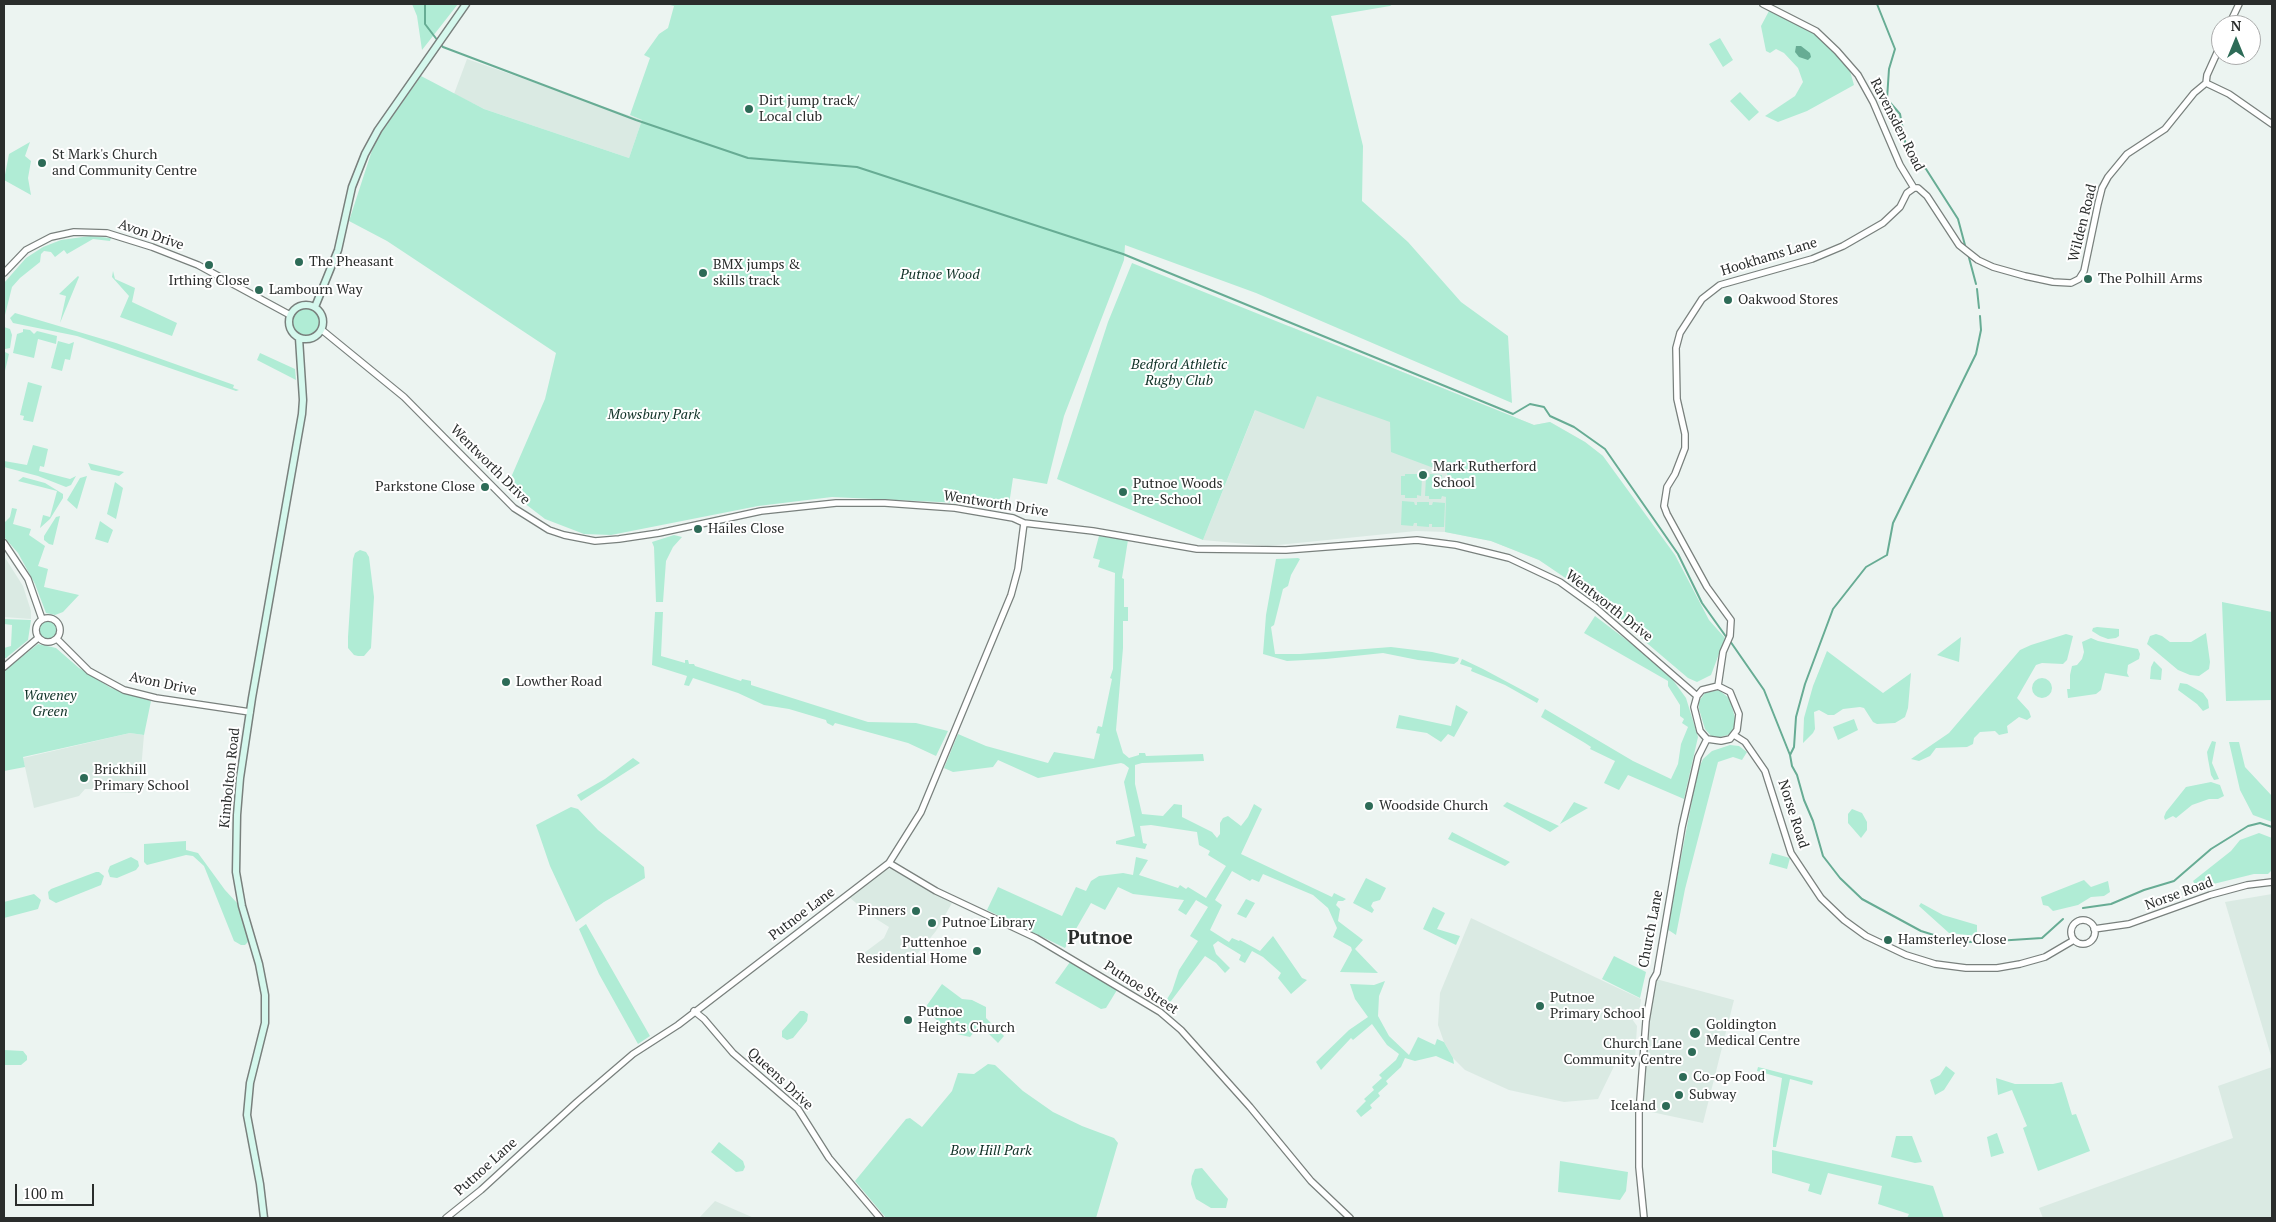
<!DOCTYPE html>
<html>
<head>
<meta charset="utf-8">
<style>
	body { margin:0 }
	#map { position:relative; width:2276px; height:1222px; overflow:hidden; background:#ecf4f1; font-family:"PT Serif",serif }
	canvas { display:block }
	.frame { position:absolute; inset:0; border:5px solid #2a2d2c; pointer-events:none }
	.north { position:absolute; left:2211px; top:15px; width:50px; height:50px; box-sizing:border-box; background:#fff; border:1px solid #aaabab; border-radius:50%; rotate:0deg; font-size:14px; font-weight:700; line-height:20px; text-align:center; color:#2a2d2c }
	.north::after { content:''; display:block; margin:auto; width:18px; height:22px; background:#2d6b57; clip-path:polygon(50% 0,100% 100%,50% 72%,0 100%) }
	.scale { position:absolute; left:15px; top:1184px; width:79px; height:22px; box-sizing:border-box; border:2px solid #2a2d2c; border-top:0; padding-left:6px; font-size:15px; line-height:18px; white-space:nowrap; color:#2a2d2c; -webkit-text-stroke:4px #fff; paint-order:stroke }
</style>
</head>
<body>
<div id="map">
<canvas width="2276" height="1222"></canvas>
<div class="frame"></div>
<div class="north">N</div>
<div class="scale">100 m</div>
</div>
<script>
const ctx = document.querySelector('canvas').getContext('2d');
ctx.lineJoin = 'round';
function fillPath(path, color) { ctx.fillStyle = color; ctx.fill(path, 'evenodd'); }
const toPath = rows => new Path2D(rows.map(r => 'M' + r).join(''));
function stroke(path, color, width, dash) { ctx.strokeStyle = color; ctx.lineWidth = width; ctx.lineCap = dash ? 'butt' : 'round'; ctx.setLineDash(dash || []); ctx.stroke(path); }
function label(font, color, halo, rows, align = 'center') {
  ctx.font = font + ' "PT Serif",serif'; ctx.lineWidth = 4; ctx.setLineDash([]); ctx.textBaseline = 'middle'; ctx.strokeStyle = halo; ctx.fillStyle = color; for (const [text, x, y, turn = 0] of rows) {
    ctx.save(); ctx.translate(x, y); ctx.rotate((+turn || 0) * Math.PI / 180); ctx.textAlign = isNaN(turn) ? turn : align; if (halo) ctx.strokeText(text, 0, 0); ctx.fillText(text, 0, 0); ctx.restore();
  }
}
fillPath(toPath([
	[467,59,642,120,629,158,484,109,454,94],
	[1289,326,1534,425,1550,422,1585,442,1603,456,1589,593,1539,560,1491,541,1445,532,1416,531,1268,546,1203,540],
	[4,556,23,586,31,611,31,619,4,617],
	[130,733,144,735,139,793,102,792,101,789,85,789,79,796,34,808,23,758],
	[891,869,952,903,936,931,917,954,914,951,872,965,864,953,884,938,889,927,870,915,849,897,882,870],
	[2272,894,2272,1059,2225,902],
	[1471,918,1641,999,1639,1014,1633,1016,1632,1019,1637,1026,1635,1059,1620,1054,1598,1099,1564,1102,1509,1090,1465,1070,1453,1058,1444,1042,1438,1025,1440,993],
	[1656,979,1734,1000,1703,1123,1642,1110,1646,1042],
	[2272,1067,2272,1218,2043,1218,2039,1208,2233,1138,2218,1086],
	[715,1201,754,1218,699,1218]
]), '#daeae3');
fillPath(toPath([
	[412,4,458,4,422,50,417,16],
	[666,4,1393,4,1390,6,1331,16,1363,146,1362,201,1408,242,1461,302,1508,336,1512,403,1256,293,1125,245,1124,260,1064,416,1047,484,1013,478,1008,511,960,503,832,497,758,506,611,535,584,534,545,519,506,489,545,399,556,353,387,241,349,221,375,141,421,76,484,109,629,158,642,120,630,115,650,58,644,55,659,34,668,28,674,6],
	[1769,11,1806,28,1821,38,1850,71,1854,85,1807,111,1778,122,1765,116,1795,96,1803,82,1798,68,1784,53,1776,49,1770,53,1766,51,1761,26],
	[1720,38,1733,60,1723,67,1709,44],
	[1740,92,1759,112,1749,121,1730,101],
	[30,142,25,156,31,161,28,178,31,195,4,180,9,154],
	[90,236,111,238,110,241,93,239,67,254,64,250,55,257,51,252,44,251,41,254,40,262,20,278,12,287,4,319,4,283,26,258,43,247,61,240],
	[1132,263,1534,425,1550,422,1585,442,1603,456,1675,555,1709,620,1725,638,1711,675,1697,682,1688,678,1589,594,1539,560,1491,541,1445,532,1446,497,1442,496,1441,499,1429,499,1429,496,1425,496,1426,477,1430,477,1430,474,1442,475,1442,478,1447,478,1447,473,1391,452,1390,422,1317,396,1304,429,1255,410,1203,540,1057,479,1108,322],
	[113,271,115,279,135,288,132,302,177,323,172,336,120,317,129,296,112,277],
	[78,276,79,277,60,323,66,296,59,294],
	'291 322a14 14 0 1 1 28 0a14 14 0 1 1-28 0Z',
	[15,313,116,343,234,385,233,388,239,390,236,391,77,336,13,323,10,318],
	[4,327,10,329,12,335,10,348,5,349,5,352,9,354,4,375],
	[23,329,30,330,34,334,37,331,57,336,56,344,38,339,34,358,13,353,17,334,23,332],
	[58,341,69,344,74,342,70,360,65,359,62,371,51,368],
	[260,353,295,369,296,380,257,360],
	[28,382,42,386,33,422,23,420,24,416,20,415],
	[33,445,48,449,44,467,40,466,39,471,70,479,76,476,71,485,66,487,38,476,4,467,4,461,27,465],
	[88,463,124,472,119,476,91,470],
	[1405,474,1417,474,1418,477,1422,477,1421,496,1417,495,1417,498,1405,498,1405,495,1401,495,1401,476,1405,476],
	[87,476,77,509,67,500,80,478],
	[23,477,45,483,63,494,63,498,50,519,40,528,43,515,50,517,57,491,18,481],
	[115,482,123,488,116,519,107,514],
	[1402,501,1414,502,1415,505,1417,505,1417,502,1429,502,1429,505,1432,505,1433,502,1445,503,1444,527,1432,527,1432,524,1429,524,1429,527,1417,526,1417,523,1414,523,1413,526,1401,525],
	[12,508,17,509,13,524,31,529,29,535,45,546,38,566,48,569,44,587,79,595,63,612,55,615,46,613,35,584,18,553,4,537,4,523,10,517],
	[60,516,53,545,49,544,44,540,44,536,56,517],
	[100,521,113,530,108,543,95,539],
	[674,535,682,537,673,547,666,561,663,602,656,602,654,547,652,542],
	[1099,536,1128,540,1122,578,1124,579,1124,607,1128,607,1128,621,1123,621,1123,648,1116,730,1123,753,1129,758,1139,755,1139,753,1145,753,1146,756,1203,754,1204,761,1142,763,1135,765,1135,784,1142,814,1163,816,1174,804,1182,805,1182,817,1212,832,1217,838,1220,834,1220,823,1223,818,1228,816,1241,826,1248,817,1254,804,1262,809,1241,854,1332,897,1334,893,1346,899,1343,901,1338,901,1336,905,1340,909,1338,921,1363,940,1355,949,1378,973,1340,972,1352,950,1351,947,1333,937,1337,928,1328,908,1313,895,1263,874,1259,882,1252,879,1250,881,1232,871,1215,900,1222,905,1210,930,1229,942,1232,938,1239,941,1240,940,1260,951,1273,936,1302,978,1307,980,1291,994,1278,978,1281,973,1263,957,1252,951,1245,963,1239,960,1241,955,1218,941,1213,945,1216,954,1230,968,1225,973,1216,963,1205,956,1165,1009,1162,1007,1172,991,1179,970,1198,941,1190,936,1208,907,1196,900,1186,915,1178,910,1184,900,1133,894,1118,887,1105,910,1091,903,1065,948,987,910,998,887,1062,916,1076,887,1086,891,1091,881,1099,876,1123,873,1133,875,1136,857,1148,860,1139,875,1178,888,1180,885,1186,889,1188,887,1206,898,1226,866,1208,855,1210,851,1199,845,1197,832,1151,825,1140,826,1143,843,1147,844,1145,849,1116,844,1116,841,1135,836,1124,782,1129,768,1124,764,1121,763,1038,778,998,760,993,767,953,772,944,768,958,734,986,746,1048,763,1054,752,1094,759,1100,734,1096,733,1098,726,1102,727,1112,679,1110,678,1113,669,1115,573,1098,567,1100,560,1093,558],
	[360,550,366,552,369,557,374,597,371,648,364,656,358,656,354,655,348,648,348,637,353,559,355,553],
	[1298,558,1300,559,1291,575,1288,586,1283,589,1274,625,1271,627,1275,654,1300,654,1391,647,1432,652,1459,658,1458,661,1454,664,1418,660,1383,653,1326,659,1287,661,1263,654,1266,615,1276,559],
	[2222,602,2272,612,2272,700,2226,701],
	[655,612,663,612,661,656,685,663,685,660,688,660,689,664,694,664,695,666,741,681,742,679,751,681,751,685,868,722,916,723,948,731,936,756,908,743,835,723,833,726,827,723,826,720,789,709,764,705,738,693,693,678,689,686,684,685,687,676,652,665],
	[1595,616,1653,660,1670,676,1686,698,1698,737,1684,799,1628,775,1619,790,1604,783,1615,761,1590,749,1591,747,1585,743,1541,717,1545,709,1633,761,1671,779,1678,764,1681,744,1688,727,1682,723,1684,719,1680,716,1680,705,1668,686,1668,681,1584,633],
	[4,619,31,620,28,640,6,658,4,658,4,648,11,646,12,625,4,624],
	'39 630a9 9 0 1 1 18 0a9 9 0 1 1-18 0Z',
	[2097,627,2119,629,2119,636,2116,638,2108,639,2100,636,2092,631,2093,628],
	[2206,633,2210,662,2209,669,2199,676,2190,675,2178,670,2147,644,2150,636,2156,634,2162,636,2170,642,2191,642],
	[2066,634,2073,636,2067,660,2063,664,2042,663,2036,665,2017,698,2029,711,2031,717,2027,720,2019,717,2007,726,2008,733,1999,735,1995,731,1980,732,1974,738,1973,744,1967,747,1936,748,1930,756,1919,761,1911,759,1949,733,2020,650,2031,645],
	[1961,637,1959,662,1937,655],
	[2091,638,2098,641,2138,649,2140,654,2139,659,2128,665,2127,673,2129,677,2105,673,2101,690,2096,694,2068,698,2067,689,2070,689,2070,675,2072,666,2077,665,2082,659,2084,652,2082,642],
	[38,644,56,648,79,668,111,688,151,701,144,735,130,733,23,757,25,767,4,771,4,671],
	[1827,651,1883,693,1911,673,1908,708,1905,717,1895,723,1877,724,1873,722,1864,708,1860,707,1843,709,1834,715,1828,715,1819,710,1814,712,1815,729,1813,733,1803,743,1804,718,1813,686],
	[1462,659,1483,669,1539,699,1537,703,1505,685,1471,671,1472,668,1460,664],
	[2154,661,2162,669,2161,680,2150,679,2151,667],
	'2032 688a10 10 0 1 1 20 0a10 10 0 1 1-20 0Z',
	[2180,683,2187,684,2203,693,2208,700,2209,708,2203,711,2197,704,2178,690],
	[1719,690,1730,699,1736,722,1731,734,1717,738,1711,736,1705,729,1699,709,1699,701,1705,693],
	[1456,705,1468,712,1454,737,1448,734,1441,742,1427,733,1396,728,1399,715,1451,726],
	[1854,719,1858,730,1838,740,1833,727],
	[2212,741,2216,742,2212,763,2219,779,2214,780,2211,775,2208,759,2207,752],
	[2229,742,2239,742,2245,767,2272,796,2272,822,2253,815,2240,790],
	[1730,745,1739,746,1747,752,1742,760,1733,757,1718,762,1685,889,1676,935,1667,929,1698,770,1703,759,1712,751],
	[633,758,640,763,581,801,577,795,605,779],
	[2211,782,2220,785,2224,796,2218,799,2209,799,2192,805,2176,818,2173,816,2165,820,2164,817,2166,812,2186,787],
	[1507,802,1559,826,1550,832,1503,806],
	[1574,802,1588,808,1560,824,1570,808],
	[571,807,578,809,598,830,644,867,645,878,604,902,576,922,550,866,536,825],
	[1852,809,1862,813,1867,822,1867,830,1861,838,1848,823,1848,814],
	[1452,832,1510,862,1505,866,1448,839],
	[2259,833,2272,838,2272,870,2268,874,2254,874,2197,888,2193,881,2231,851,2240,840],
	[186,841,186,850,198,853,225,890,238,904,248,937,249,941,245,945,241,945,234,941,204,866,193,856,186,855,147,865,144,862,144,844],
	[1772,853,1790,858,1787,869,1769,864],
	[131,857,138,861,139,866,136,870,117,878,110,877,108,871,110,866],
	[96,872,99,872,104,876,101,885,56,903,49,899,48,892,51,889],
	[1366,878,1386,888,1380,900,1373,902,1371,906,1374,910,1372,913,1353,903],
	[2084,880,2091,887,2108,881,2110,892,2104,896,2091,897,2078,905,2053,911,2048,906,2043,905,2041,897],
	[34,894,41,900,38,909,4,918,4,902],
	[1246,899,1255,903,1246,918,1237,914],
	[1921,903,1943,915,1977,925,1977,936,1949,933,1919,906],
	[1433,907,1445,913,1437,929,1460,936,1456,945,1423,929],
	[586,924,650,1036,638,1044,599,974,579,929],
	[1614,956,1646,972,1640,998,1602,979],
	[1070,962,1117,990,1106,1008,1101,1009,1055,983],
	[1385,981,1379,996,1378,1016,1389,1036,1409,1055,1418,1037,1435,1045,1437,1039,1444,1042,1453,1058,1454,1064,1436,1056,1415,1061,1405,1058,1401,1067,1386,1081,1388,1084,1378,1093,1380,1096,1370,1105,1372,1108,1361,1117,1356,1111,1366,1101,1364,1099,1374,1090,1372,1087,1382,1078,1379,1075,1396,1060,1399,1054,1387,1045,1372,1024,1353,1040,1351,1038,1321,1070,1316,1062,1349,1030,1368,1017,1355,999,1350,984,1374,985],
	[942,984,962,999,972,1000,986,1007,986,1018,1004,1036,998,1043,980,1025,970,1037,948,1032,925,1008],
	[800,1011,804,1011,808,1014,807,1021,793,1038,787,1040,782,1037,782,1031],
	[4,1050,23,1051,27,1056,27,1060,21,1065,4,1065],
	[988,1064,995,1065,1023,1091,1053,1112,1082,1126,1114,1138,1118,1143,1096,1218,886,1218,855,1181,906,1119,910,1118,922,1127,952,1091,958,1073,974,1074],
	[1946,1066,1955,1073,1944,1090,1935,1095,1930,1080,1940,1075],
	[1758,1067,1813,1081,1812,1085,1790,1079,1776,1147,1773,1147,1773,1141,1782,1078,1757,1071],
	[1996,1078,2015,1084,2053,1084,2062,1082,2072,1115,2076,1114,2090,1151,2038,1171,2023,1128,2027,1126,2012,1090,1998,1095],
	[1997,1133,2004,1153,1991,1157,1987,1137],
	[1896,1136,1912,1136,1922,1162,1915,1163,1891,1157],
	[719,1142,743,1161,745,1167,743,1171,736,1172,711,1152],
	[1772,1150,1933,1186,1944,1218,1907,1218,1909,1214,1878,1204,1882,1186,1828,1173,1821,1195,1808,1191,1810,1184,1772,1173],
	[1560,1161,1628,1172,1626,1191,1620,1200,1558,1192],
	[1202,1168,1228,1199,1226,1208,1211,1208,1196,1199,1191,1184,1192,1176,1195,1169]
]), '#b0ecd5');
fillPath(toPath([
	[1796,46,1801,46,1810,53,1811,57,1808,60,1799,57,1795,52]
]), '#67ac94');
stroke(toPath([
	[425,4,425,24,438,41],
	[1877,4,1895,49,1889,69,1887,99,1900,114,1908,157,1926,169,1958,219,1966,249],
	[441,45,443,47,636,120,748,158,857,167,1123,254,1513,414,1530,404,1544,407,1550,416,1574,427,1605,449,1678,554,1702,603,1727,638],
	[1968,254,1976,284],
	[1977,289,1979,308],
	[1980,316,1981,330,1976,354,1893,523,1887,555,1866,567,1833,609,1805,684,1796,717,1794,747,1790,755,1792,766,1797,775,1804,800,1813,821,1823,856,1840,878,1862,899,1921,931,1953,941,1993,943,1996,941,2042,938,2063,919],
	[1730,641,1764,690,1790,755],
	[2083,908,2111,904,2144,890,2174,881,2211,849,2248,826,2260,823,2272,827]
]), '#67ac94', 2);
const tertiary = toPath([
	[1763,4,1816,31,1837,51,1858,75,1873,102,1900,165,1914,188],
	[2229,25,2239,4],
	[2206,83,2229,94,2272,124],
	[2206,83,2207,75,2221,44],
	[1914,188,1918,188,1927,196,1959,245,1978,260,1993,267,2025,276,2053,282,2071,283,2079,279,2084,271,2098,204,2102,188,2108,177,2127,154,2165,129,2194,93,2206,83],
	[4,273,26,250,51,237,74,232,107,233,152,247,198,265,290,315],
	[322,330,404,397,514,508,549,530,564,535,595,541,619,539,659,533,761,511,836,503,885,503,955,508,1013,518,1024,523,1093,531,1197,549,1286,550,1417,540,1456,545,1509,558,1560,582,1596,608,1697,696],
	[4,543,28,579,42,619],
	'36 630a12 12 0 1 1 24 0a12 12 0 1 1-24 0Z',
	[57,639,89,671,124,690,156,698,250,712],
	[4,667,38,638],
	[1718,686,1723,652,1730,636,1731,620,1707,587,1667,514,1664,506,1667,487,1675,474,1685,448,1685,434,1677,399,1676,348,1680,333,1702,299,1720,285,1812,259,1843,246,1883,223,1900,207,1907,193,1914,188],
	[1718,686,1730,692,1739,714,1737,730,1730,739,1721,741,1707,739,1700,731,1694,707,1697,696,1702,690,1718,686],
	[1734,735,1745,742,1765,771,1791,853,1821,898,1844,920,1866,936,1906,955,1935,964,1966,968,1997,968,2020,964,2045,957,2074,940],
	[889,863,936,891,1036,938,1160,1012,1181,1030,1250,1107,1311,1181,1350,1218],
	'2071 932a12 12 0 1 1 24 0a12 12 0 1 1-24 0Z',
	[2094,929,2129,924,2210,895,2247,885,2272,882],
	[694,1011,704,1019,733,1053,798,1109,829,1158,880,1218],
	[446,1218,481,1190,577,1102,633,1054,678,1025,889,863,921,812,1011,595,1018,569,1024,523],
	[1644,1218,1639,1167,1639,1113,1646,1021,1653,980,1657,973,1682,827,1698,757,1707,739]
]);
const secondary = toPath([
	'289 322a17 17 0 1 1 34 0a17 17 0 1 1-34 0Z',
	[315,307,338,250,352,187,365,154,378,130,466,4],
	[264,1218,260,1184,247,1115,250,1083,265,1023,265,995,259,964,242,906,236,872,237,815,240,778,252,698,302,414,303,400,299,338]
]);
stroke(tertiary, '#79807d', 8);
stroke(secondary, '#79807d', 9);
stroke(tertiary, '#fff', 5.5);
stroke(secondary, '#d5f8ed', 6);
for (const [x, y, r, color] of [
	[749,109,5,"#2d6b57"],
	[42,163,5,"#2d6b57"],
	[299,262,5,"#2d6b57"],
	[209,265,5,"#2d6b57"],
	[703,273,5,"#2d6b57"],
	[2088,279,5,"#2d6b57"],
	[259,290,5,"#2d6b57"],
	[1728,300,5,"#2d6b57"],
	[1423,475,5,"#2d6b57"],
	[485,487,5,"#2d6b57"],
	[1123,492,5,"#2d6b57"],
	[698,529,5,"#2d6b57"],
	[506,682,5,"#2d6b57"],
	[84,778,5,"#2d6b57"],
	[1369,806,5,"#2d6b57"],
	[916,911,5,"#2d6b57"],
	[932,923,5,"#2d6b57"],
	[1888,940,5,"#2d6b57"],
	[977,951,5,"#2d6b57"],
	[1540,1006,5,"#2d6b57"],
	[908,1020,5,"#2d6b57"],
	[1695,1033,6,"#2d6b57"],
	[1692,1052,5,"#2d6b57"],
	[1683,1077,5,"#2d6b57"],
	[1679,1095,5,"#2d6b57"],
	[1666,1106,5,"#2d6b57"]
]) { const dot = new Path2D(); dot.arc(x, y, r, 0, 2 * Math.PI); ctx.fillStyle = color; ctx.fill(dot); stroke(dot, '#fff', 2); }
label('14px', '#2a2d2c', '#fff', [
	["Dirt jump track/",759,101],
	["Local club",759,117],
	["St Mark's Church",52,155],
	["and Community Centre",52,171],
	["The Pheasant",309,262],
	["BMX jumps &",713,265],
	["skills track",713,281],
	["The Polhill Arms",2098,279],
	["Irthing Close",209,281,"center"],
	["Lambourn Way",269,290],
	["Oakwood Stores",1738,300],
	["Mark Rutherford",1433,467],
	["School",1433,483],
	["Putnoe Woods",1133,484],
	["Pre-School",1133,500],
	["Parkstone Close",475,487,"right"],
	["Hailes Close",708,529],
	["Lowther Road",516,682],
	["Brickhill",94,770],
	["Primary School",94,786],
	["Woodside Church",1379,806],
	["Pinners",906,911,"right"],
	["Putnoe Library",942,923],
	["Hamsterley Close",1898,940],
	["Puttenhoe",967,943,"right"],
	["Residential Home",967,959,"right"],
	["Putnoe",1550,998],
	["Primary School",1550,1014],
	["Putnoe",918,1012],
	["Heights Church",918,1028],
	["Goldington",1706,1025],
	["Medical Centre",1706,1041],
	["Church Lane",1682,1044,"right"],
	["Community Centre",1682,1060,"right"],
	["Co-op Food",1693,1077],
	["Subway",1689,1095],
	["Iceland",1656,1106,"right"]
], 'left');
label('14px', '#2a2d2c', '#fff', [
	["Ravensden Road",1897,125,63],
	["Wilden Road",2083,223,-76],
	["Avon Drive",151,235,19],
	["Hookhams Lane",1769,257,-17],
	["Wentworth Drive",490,465,45],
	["Wentworth Drive",996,504,9],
	["Wentworth Drive",1609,606,38],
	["Avon Drive",163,684,12],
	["Kimbolton Road",230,778,-84],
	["Norse Road",1793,814,72],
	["Norse Road",2179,894,-20],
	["Putnoe Lane",802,914,-37],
	["Church Lane",1651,929,-79],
	["Putnoe Street",1141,988,33],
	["Queens Drive",780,1079,43],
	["Putnoe Lane",486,1167,-42]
]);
label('italic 14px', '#0e3025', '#fff', [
	["Putnoe Wood",940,275],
	["Bedford Athletic",1179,365],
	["Rugby Club",1179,381],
	["Mowsbury Park",654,415],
	["Waveney",50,696],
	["Green",50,712],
	["Bow Hill Park",991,1151]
]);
label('bold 19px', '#2a2d2c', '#fff', [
	["Putnoe",1100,939]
]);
</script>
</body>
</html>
